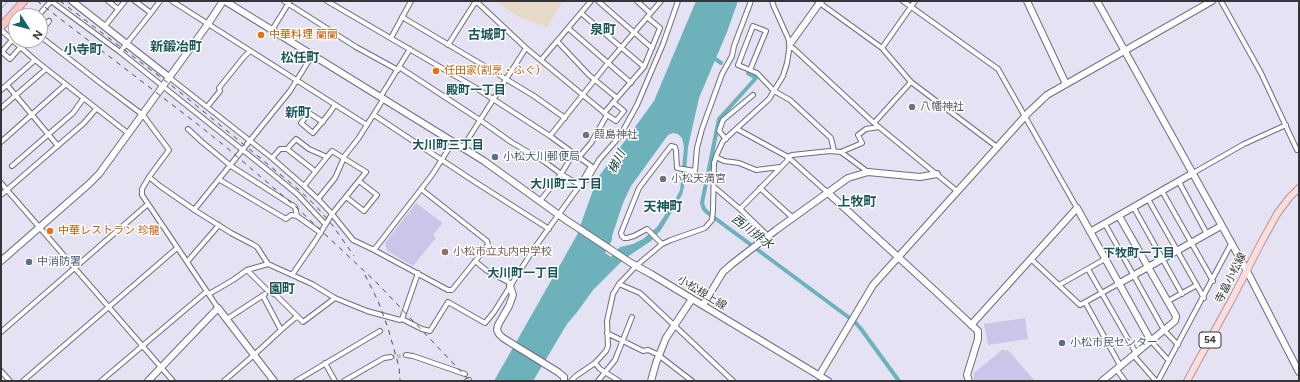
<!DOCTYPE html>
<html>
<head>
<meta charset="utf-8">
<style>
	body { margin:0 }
	#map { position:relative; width:1300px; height:382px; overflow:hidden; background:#e4e2f3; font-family:Figtree,sans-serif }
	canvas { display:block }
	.frame { position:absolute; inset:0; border:2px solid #35343a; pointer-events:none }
	.north { position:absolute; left:8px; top:8px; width:40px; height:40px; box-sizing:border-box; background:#fff; border:1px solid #aeaeb0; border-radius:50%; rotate:126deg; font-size:11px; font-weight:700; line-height:16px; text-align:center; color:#35343a }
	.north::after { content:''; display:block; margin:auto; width:14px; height:18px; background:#146468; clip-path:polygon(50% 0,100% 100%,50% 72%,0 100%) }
</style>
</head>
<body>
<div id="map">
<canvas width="1300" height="382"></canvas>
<div class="frame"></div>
<div class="north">N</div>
</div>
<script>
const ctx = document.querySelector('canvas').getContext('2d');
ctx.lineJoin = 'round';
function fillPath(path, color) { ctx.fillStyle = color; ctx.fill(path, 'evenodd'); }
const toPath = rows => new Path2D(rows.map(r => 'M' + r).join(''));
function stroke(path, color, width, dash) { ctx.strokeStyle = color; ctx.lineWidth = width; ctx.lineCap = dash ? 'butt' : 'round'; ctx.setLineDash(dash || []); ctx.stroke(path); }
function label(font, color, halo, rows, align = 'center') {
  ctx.font = font + ' Figtree,"Noto Sans JP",sans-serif'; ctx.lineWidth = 3; ctx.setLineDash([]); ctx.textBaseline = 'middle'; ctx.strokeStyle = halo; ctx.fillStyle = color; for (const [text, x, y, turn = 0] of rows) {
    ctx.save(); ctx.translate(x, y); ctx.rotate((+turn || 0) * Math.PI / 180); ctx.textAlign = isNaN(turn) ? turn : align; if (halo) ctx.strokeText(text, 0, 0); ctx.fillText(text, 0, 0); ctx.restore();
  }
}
fillPath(toPath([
	[495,1,563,1,547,27,521,18]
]), '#e6d9c5');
fillPath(toPath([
	[416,203,443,223,433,235,436,238,413,266,387,251,385,243],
	[1025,318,1028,339,988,345,984,324],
	[1002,350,1008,350,1035,381,974,381,974,373]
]), '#cbc6e9');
fillPath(toPath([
	[696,1,738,1,727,32,699,98,688,147,685,183,682,195,661,230,651,241,630,255,620,263,593,290,578,311,567,324,533,381,494,381,577,235,597,179,654,101],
	[673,133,678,134,682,138,684,147,681,181,680,190,676,198,657,227,643,239,633,244,620,247,611,257,605,253,612,240,612,236,623,203,631,186,668,135]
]), '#6db2ba');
stroke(toPath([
	[1,9,8,1],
	[348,381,355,377]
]), '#6db2ba', 1);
stroke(toPath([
	[711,56,721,63],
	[748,73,756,78,719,119,702,203,704,209,708,213,855,322,861,329,899,381]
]), '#6db2ba', 4);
stroke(toPath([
	[391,357,406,355]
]), '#c1bfce', 4, [4, 2]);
const street = toPath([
	[51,1,120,52,269,171,297,194,325,224],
	[108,1,118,9],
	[135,1,151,13,160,1],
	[172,1,367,125],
	[284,1,356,47,398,70],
	[327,1,476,88,550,136,591,166,580,185,533,250,494,312,485,323,448,302,430,331,422,329,402,319],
	[476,1,526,48,607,115,591,143,579,157],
	[598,1,652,48],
	[637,1,650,13],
	[817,1,882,48,911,82,997,147],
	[903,1,998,69,1077,208],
	[1221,1,1261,73,1297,150],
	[581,13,644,67],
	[11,15,16,19],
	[38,16,51,1],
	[402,17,506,79,534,96,565,118],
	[105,26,125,1],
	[568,28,631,83],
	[1,30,35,60,129,134],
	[272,30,290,1],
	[40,33,49,21],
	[40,36,99,82,143,115,169,150,149,177,142,189,142,195,218,308],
	[391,38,411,1],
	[557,41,589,75,617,98],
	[448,45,476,1],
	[789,48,793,48,874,123,957,191],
	[882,48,915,1],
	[2,52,10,59,27,40],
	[120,52,151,13],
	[1,53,12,40],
	[541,60,591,1],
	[399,67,480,120,511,142,545,162,561,174,580,185],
	[750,70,766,31,753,26,738,65,757,73,774,91,790,100,831,138,834,151],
	[170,78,272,158],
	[7,85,58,146],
	[1,90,35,60],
	[381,96,410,49],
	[207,107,220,91,219,88,243,58,250,51],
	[1,108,46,69],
	[604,113,644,67,660,28,647,17],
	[374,115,472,180,549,229],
	[607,115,616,121,624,111,613,102],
	[323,122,309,113,301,123,313,133,328,115,335,105],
	[874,123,911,82],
	[188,129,202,142,231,166,295,207,297,216,321,233],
	[737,129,788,157,827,192],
	[550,136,608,63,661,1],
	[726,139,719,131,723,120,753,95],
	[1,142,65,85],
	[463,147,526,48],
	[287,149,315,171],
	[841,152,868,172],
	[716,157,724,161,739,163,756,170,780,167],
	[12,166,73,113,83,99],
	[1193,173,1244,144,1286,125],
	[149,177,160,186,196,211,231,233,252,244,257,247,268,264,312,284,335,298,367,311,400,320,402,319,418,273],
	[220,180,286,219,291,215,297,216],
	[582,180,587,180,599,160,620,136,637,105,663,44,678,1],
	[1179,182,1207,234],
	[1,183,173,381],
	[304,186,327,157],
	[714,187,740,209],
	[760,188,793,218],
	[1162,191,1213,281],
	[1,195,84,123,96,109],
	[346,197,364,211,377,195,359,181],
	[318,199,335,178,343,160,343,158,358,139,384,98],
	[1148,199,1204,298],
	[540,201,561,174,574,153],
	[1134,208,1182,294],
	[194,210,290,91,313,54],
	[1105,224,1164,330,1178,345],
	[768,236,740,209,787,161,788,157,792,155,830,151,841,152,862,143,858,135,866,129,879,127],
	[662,244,647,229,634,236,627,238,624,238,622,236,621,233,639,188,671,146,675,147,676,151,677,168,695,171,697,148,702,129,722,74,732,56,734,46,751,1],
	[374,250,432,175,453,142],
	[1031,259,1080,305,1118,284],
	[475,261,486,270,512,284],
	[187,262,219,225],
	[1088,269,1136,353],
	[247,270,268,291,276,295,303,322,335,298],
	[292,275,316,240,332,214,366,172,332,151,327,157,309,149,296,139,287,149,280,149,272,158,304,186,320,201,332,214,353,240,374,250,448,290,452,290,488,245,487,241,421,189],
	[619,284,640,293,733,381],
	[1059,285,1105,259],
	[1168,301,1197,285],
	[1085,302,1121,367],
	[227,319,265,294],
	[281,330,295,318,298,317],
	[1,332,148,204],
	[607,333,643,351,648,350,657,354,692,381],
	[1151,341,1169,361],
	[406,355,413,356,465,374],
	[1134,356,1156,381],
	[325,363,335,381],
	[595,363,600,369,619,381],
	[1117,370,1125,381],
	[1,371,10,381],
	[23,381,177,248],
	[101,381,206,292,209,294,233,280,247,270,268,264],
	[224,381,254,355,281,330,263,296],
	[296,381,380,331],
	[344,381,384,358,391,357],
	[467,381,469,380],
	[571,381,576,376,595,363,606,351,608,346,607,321,613,294,619,284,636,266,662,244,671,240,705,228,712,220,713,210,714,163,717,154,723,141,769,99,783,76,787,63,790,44,788,38,774,7,772,1],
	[598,381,615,360,632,317],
	[1158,381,1231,244]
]);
const secondary = toPath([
	[72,1,170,78],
	[225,1,484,161,566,220,631,263,651,274,828,381],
	[1027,1,1066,84],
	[1097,1,1247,271,1299,372],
	[790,44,821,1],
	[827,192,932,288,978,331,978,339,967,375,969,381],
	[1090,232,1193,173],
	[1,261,89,184,99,174,208,24,223,1],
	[1118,284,1221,226],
	[510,286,513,295,509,306,498,325,497,330,499,334,503,338,558,372,564,377,564,381],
	[703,305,723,272,732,264,776,230,848,178,868,172,920,177,937,174],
	[971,325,1077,208,1151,341],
	[819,376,873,285,1028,113,1047,95,1212,1],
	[148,381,218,308,274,381],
	[651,381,656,363,666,338,692,299],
	[1102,381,1175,321,1176,316,1119,216]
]);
const primary = toPath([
	[1187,381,1232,299,1261,243,1277,214,1289,198,1299,188]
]);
const highway = toPath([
	[1,27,24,1]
]);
stroke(street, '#6f6d7c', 6);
stroke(secondary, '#6f6d7c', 8);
stroke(primary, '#b59395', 8);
stroke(highway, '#b59395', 9);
stroke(street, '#fff', 4);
stroke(secondary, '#fff', 6);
stroke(primary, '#fcdddd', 6);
stroke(highway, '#fac6c6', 7);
stroke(toPath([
	[37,1,196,123,226,147,296,207,377,283,470,381],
	[60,1,176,89,298,189,316,206,333,226,354,256],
	[365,275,378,301,388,328,399,367,400,381]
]), '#4e4d55', 1, [5, 5]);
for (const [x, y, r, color] of [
	[261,35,4,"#e8710a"],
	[436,71,4,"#e8710a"],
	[912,107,4,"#6b7280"],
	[586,135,4,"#6b7280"],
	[495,157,4,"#5c6f8a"],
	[663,179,4,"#6b7280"],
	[50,231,4,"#e8710a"],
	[445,252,4,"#8d6e63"],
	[29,262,4,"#5c6f8a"],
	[1062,343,4,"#5c6f8a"]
]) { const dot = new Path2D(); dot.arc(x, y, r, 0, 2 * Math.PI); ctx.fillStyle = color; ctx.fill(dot); stroke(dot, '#fff', 1.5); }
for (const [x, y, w] of [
	[1210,340,22]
]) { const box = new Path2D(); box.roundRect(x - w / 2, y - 8, w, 16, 3); ctx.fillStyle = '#fff'; ctx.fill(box); stroke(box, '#35343a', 1); }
label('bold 10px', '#35343a', null, [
	["54",1210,340]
]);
label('11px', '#c56008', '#fff', [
	["中華料理 蘭蘭",269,35],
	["任田家(割烹・ふぐ)",444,71],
	["中華レストラン 珍龍",58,231]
], 'left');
label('11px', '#5b616d', '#fff', [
	["八幡神社",920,107],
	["葭島神社",594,135],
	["小松天満宮",671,179]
], 'left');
label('11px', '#4e5e75', '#fff', [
	["小松大川郵便局",503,157],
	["中消防署",37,262],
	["小松市民センター",1070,343]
], 'left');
label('11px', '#785e54', '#fff', [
	["小松市立丸内中学校",453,252]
], 'left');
label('11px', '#35343a', '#fff', [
	["寺畠小松線",1231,278,-63],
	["小松根上線",702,293,31]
]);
label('bold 12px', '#195559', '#fff', [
	["殿町一丁目",476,90],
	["大川町三丁目",448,145],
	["大川町二丁目",566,184],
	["下牧町一丁目",1139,253],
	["大川町一丁目",523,273]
]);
label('italic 12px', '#123539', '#fff', [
	["梯川",617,162,-63],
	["西川排水",752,232,37]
]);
label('bold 13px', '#195559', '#fff', [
	["泉町",603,30],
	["古城町",487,35],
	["新鍛冶町",176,47],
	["小寺町",83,50],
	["松任町",300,58],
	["新町",298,113],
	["上牧町",857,202],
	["天神町",663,207],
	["園町",282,289]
]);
</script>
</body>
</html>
